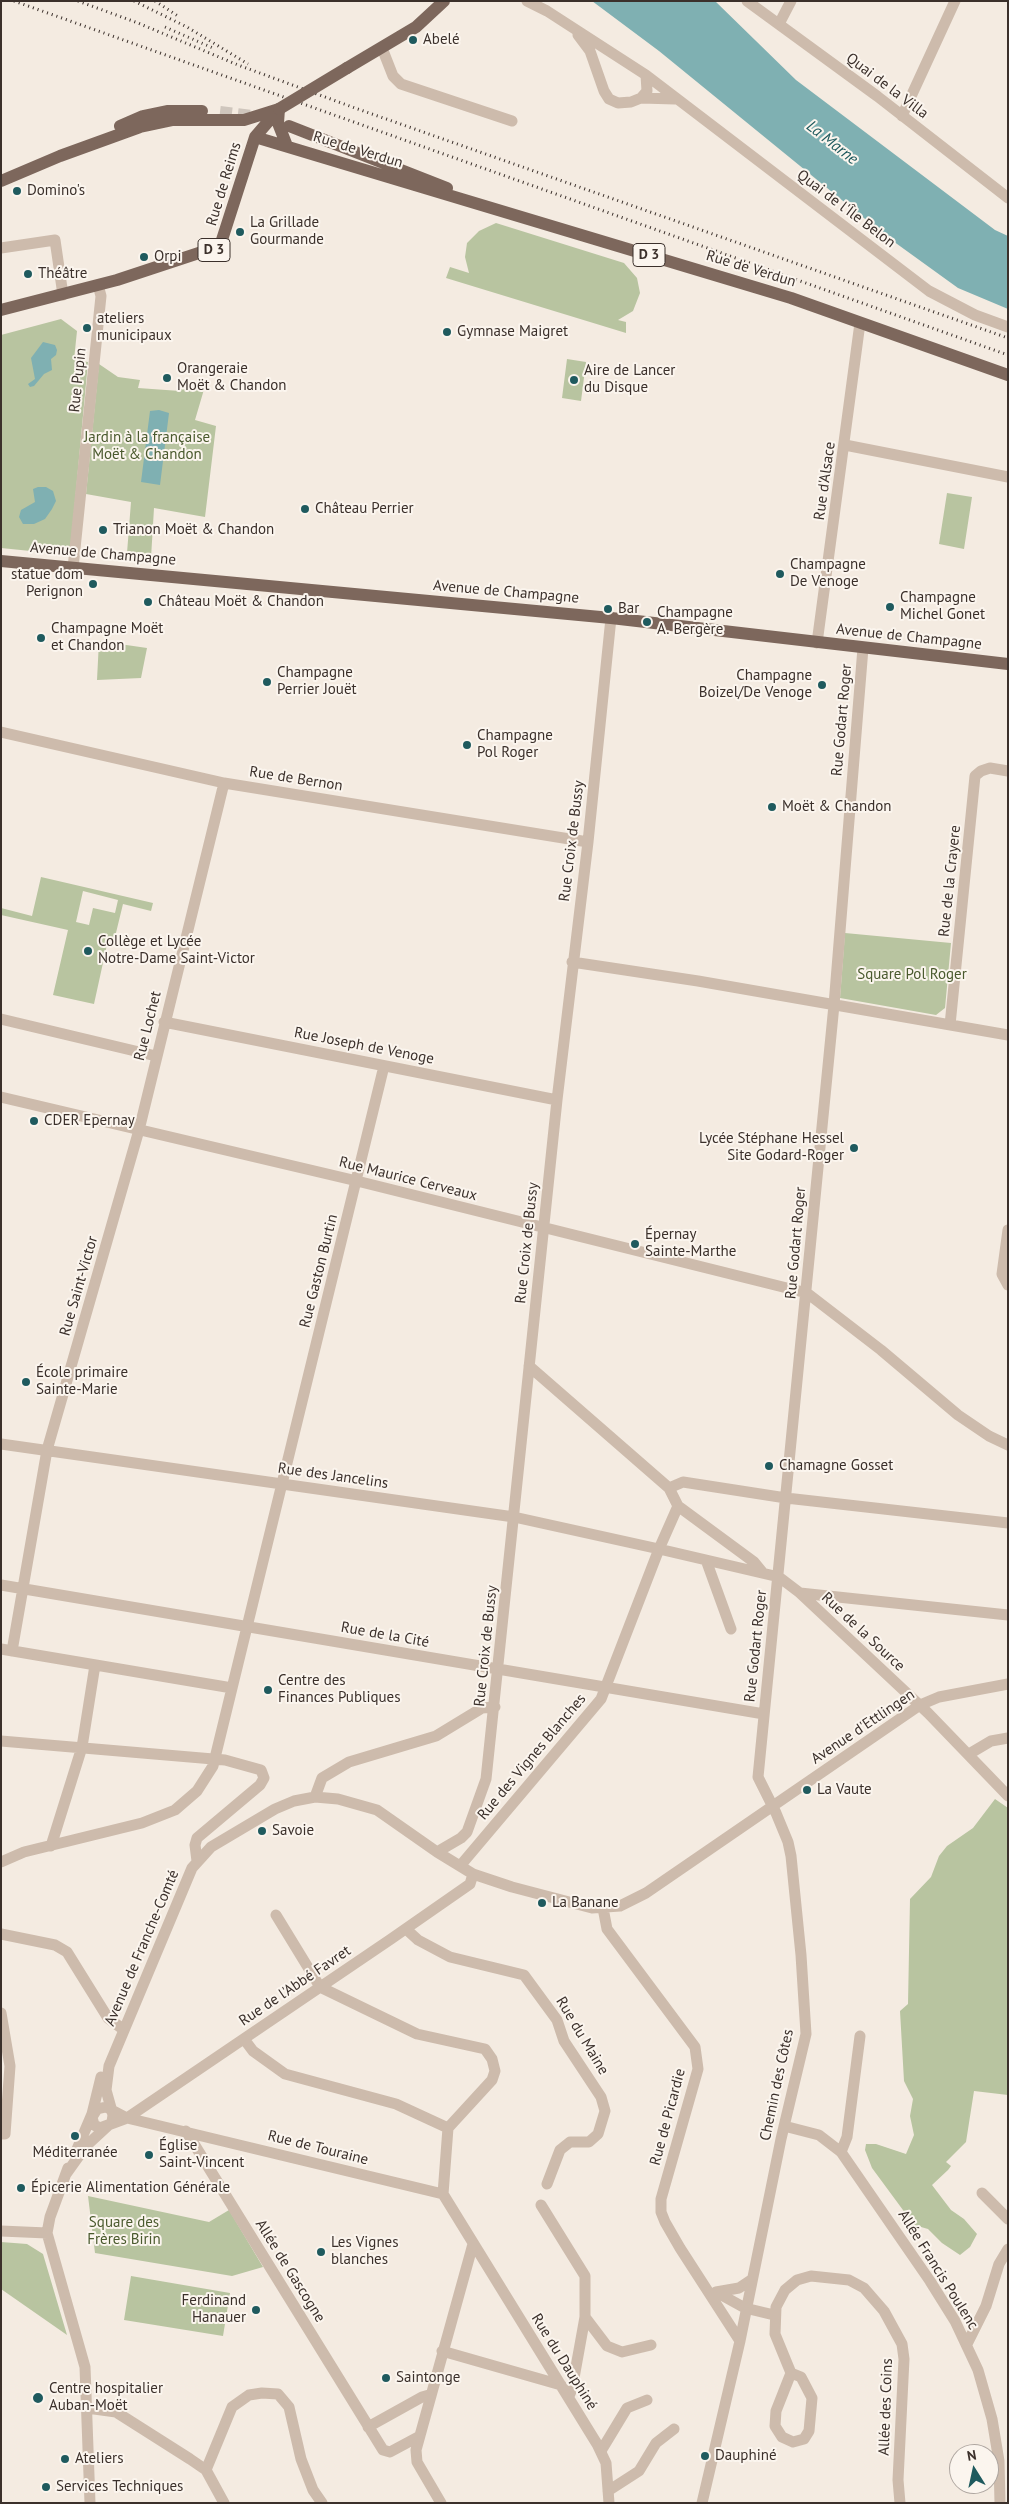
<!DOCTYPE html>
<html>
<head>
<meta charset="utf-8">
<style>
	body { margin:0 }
	#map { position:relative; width:1009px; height:2504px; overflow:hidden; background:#f4ebe1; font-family:"PT Sans",sans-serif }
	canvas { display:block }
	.frame { position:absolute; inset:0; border:2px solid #3b302b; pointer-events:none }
	.north { position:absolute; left:949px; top:2444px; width:50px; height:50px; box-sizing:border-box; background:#fbf5ee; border:1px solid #aea6a0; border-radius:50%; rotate:350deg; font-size:14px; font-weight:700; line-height:20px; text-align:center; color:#3b302b }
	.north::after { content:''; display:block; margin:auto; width:18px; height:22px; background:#1f5a5e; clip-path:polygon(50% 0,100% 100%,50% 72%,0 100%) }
</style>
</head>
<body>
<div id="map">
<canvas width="1009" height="2504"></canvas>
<div class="frame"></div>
<div class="north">N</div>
</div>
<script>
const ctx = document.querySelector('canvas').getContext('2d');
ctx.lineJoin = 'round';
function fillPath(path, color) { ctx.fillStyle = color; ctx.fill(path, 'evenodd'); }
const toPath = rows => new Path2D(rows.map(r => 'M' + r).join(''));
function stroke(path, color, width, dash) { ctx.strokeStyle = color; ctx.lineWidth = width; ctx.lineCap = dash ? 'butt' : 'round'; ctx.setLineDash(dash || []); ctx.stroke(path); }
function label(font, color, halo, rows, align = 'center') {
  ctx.font = font + ' "PT Sans",sans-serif'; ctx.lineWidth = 4; ctx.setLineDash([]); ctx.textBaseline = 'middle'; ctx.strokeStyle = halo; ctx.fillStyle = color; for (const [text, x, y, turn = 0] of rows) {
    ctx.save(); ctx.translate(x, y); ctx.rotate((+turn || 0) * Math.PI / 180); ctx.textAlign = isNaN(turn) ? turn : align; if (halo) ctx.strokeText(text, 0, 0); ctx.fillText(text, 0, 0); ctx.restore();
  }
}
fillPath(toPath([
	[496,223,624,263,637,278,640,293,633,311,618,320,626,322,626,333,446,278,450,267,469,273,465,257,467,243,479,231],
	[61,319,77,331,74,360,88,362,70,555,1,548,1,335],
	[567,359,586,362,581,401,562,398],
	[99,364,118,377,140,380,138,388,180,391,181,384,205,386,195,420,216,426,205,517,154,508,151,558,127,553,131,502,86,494],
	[947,493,972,497,964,549,939,544],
	[99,641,147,648,141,678,97,680],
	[41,877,153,903,151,911,123,904,114,941,108,940,94,1004,53,995,68,930,1,915,1,908,32,916],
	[83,891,118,900,115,913,93,908,89,925,76,922],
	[845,933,951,943,945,1008,936,1015,840,998],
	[995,1799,1008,1808,1008,2095,974,2091,966,2142,946,2162,951,2166,948,2170,932,2185,951,2210,964,2219,977,2234,970,2247,960,2255,942,2243,928,2229,914,2225,872,2168,865,2150,866,2144,876,2144,906,2154,914,2135,910,2116,913,2099,904,2081,900,2011,908,2004,910,1899,931,1877,939,1856,947,1846,973,1828],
	[88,2196,209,2222,229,2210,263,2267,232,2276,95,2253],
	[1,2242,27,2244,43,2254,67,2335,1,2289],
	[131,2276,230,2293,223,2336,124,2320]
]), '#b8c4a0');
fillPath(toPath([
	[592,1,715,1,796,80,995,230,1008,236,1008,309,958,288,886,236,659,51],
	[43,342,55,345,57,350,56,355,51,359,52,370,44,374,34,386,30,387,28,384,35,379,31,358],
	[159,410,169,413,160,485,141,482,150,411],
	[38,487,46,487,53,491,56,501,52,509,45,519,34,524,23,524,19,517,21,510,35,502,33,489]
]), '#7fb0b2');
stroke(toPath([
	[220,112,253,116]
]), '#cfc6bd', 12, [12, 6]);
stroke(toPath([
	[527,1,547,11,646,75,929,291,975,315,1008,327],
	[747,1,877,96,1008,198],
	[779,24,791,1],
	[578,35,590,51,604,91,609,99,618,103,631,102,641,98,647,91,646,75],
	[382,48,393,76,401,84,512,121],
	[641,98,675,99],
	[902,116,955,1],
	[1,248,55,240,63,295],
	[845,445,1008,477],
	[73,568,101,296,98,285],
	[817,643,860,323],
	[1,732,224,783,588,842],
	[572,962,698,981,1008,1035],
	[1,1019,156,1056],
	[164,1022,557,1100],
	[950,1025,975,776,981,771,990,768,1008,771],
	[1,1097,357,1181,807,1293,881,1350,958,1415,989,1436,1008,1445],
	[1008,1230,1002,1274,1008,1285],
	[529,1366,669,1488,678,1506,754,1562,763,1573],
	[1,1444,514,1517,659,1549,601,1699,460,1866],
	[669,1488,683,1482,786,1498,1008,1523],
	[678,1506,659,1549,779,1577,800,1593,928,1713,1008,1796],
	[706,1560,731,1629],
	[1,1585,764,1714],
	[800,1593,1008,1615],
	[1,1649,232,1688],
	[12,1651,47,1450,139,1130,224,783],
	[1,1741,225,1760,261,1770,264,1778,260,1785,197,1838,195,1845,197,1861],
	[969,1754,991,1741,1008,1738],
	[315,1797,322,1778,349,1762,436,1736,482,1708,495,1707],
	[51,1846,82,1747,95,1665],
	[437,1852,461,1838,467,1832,486,1779,557,1100,588,842,611,618],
	[1,1862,24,1852,142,1823,175,1810,197,1791,213,1766,384,1066],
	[603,1908,607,1929,695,2047,698,2069,661,2199,661,2212,665,2222,680,2248,740,2341],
	[276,1915,320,1987,417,2034,485,2049,492,2059,495,2071,492,2080,448,2128,443,2194],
	[406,1929,418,1940,450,1957,524,1975,557,2020,564,2041,601,2097,605,2111,598,2134,589,2142,570,2142,560,2150,547,2184],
	[1,1934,55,1945,67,1952,108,2018,124,2030],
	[1,2013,10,2066,5,2134,1,2134],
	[244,2039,253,2051,285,2074,396,2104,448,2128],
	[784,2126,819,2135,841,2152,930,2281,955,2321,978,2370,992,2419,999,2461,1000,2503],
	[186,2131,383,2450,390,2452,418,2437],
	[841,2152,847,2137,860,2036],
	[75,2154,92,2114,101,2077],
	[68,2168,50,2217,47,2233,85,2367,90,2503],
	[66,2174,86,2146,112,2122,113,2115,106,2090,109,2066,192,1868,211,1847,275,1809,294,1801,315,1797,338,1799,377,1810,437,1852,473,1874,512,1887,592,1908,620,1906,646,1893,920,1705,939,1697,1008,1684],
	[982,2193,1008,2219],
	[443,2194,127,2118,106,2107,97,2109,92,2117,94,2125,100,2128,127,2118,391,1939,470,1884,473,1874],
	[443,2194,597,2444,606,2463,609,2503],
	[541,2205,585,2276,585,2317,572,2389,569,2396],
	[1,2231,47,2233],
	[716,2292,745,2308,774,2315],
	[716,2292,739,2288,751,2280],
	[585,2317,607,2346,622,2352,651,2345],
	[967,2344,986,2306,999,2264,1008,2249],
	[442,2351,561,2385],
	[791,2373,776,2411,775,2426,782,2437,793,2442,804,2439,809,2431,812,2398,801,2377,791,2373,775,2334,776,2307,785,2290,797,2280,811,2276,849,2280,864,2288,884,2311,902,2344,904,2359,898,2480,900,2503],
	[87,2408,116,2412,190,2459,206,2470,224,2503],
	[368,2427,422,2397,429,2395],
	[601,2451,627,2408,647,2400],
	[206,2470,232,2407,249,2395,262,2393,278,2394,289,2407,301,2459,313,2490,322,2503],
	[608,2491,639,2471,656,2443,674,2429],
	[441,2503,417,2462,416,2450,473,2244],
	[702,2503,740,2341,781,2139,806,2034,801,1955,791,1856,788,1842,776,1813,758,1777,834,1005,863,648]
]), '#cdbbac', 11);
stroke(toPath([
	[347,68,416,27,444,1],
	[279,109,278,123,287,146],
	[120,126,143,116,167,111,202,111],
	[289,126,447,188],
	[255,137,791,298,1008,375],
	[1,181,60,156,140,127,173,120,244,120,279,109],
	[1,310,117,280,220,246,255,137,279,109],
	[1,561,611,618,1008,664]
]), '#7d675c', 12);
stroke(toPath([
	[14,1,1008,355],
	[78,1,138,23,238,65,355,108,1008,338],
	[134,1,187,27,248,64],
	[155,1,178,16],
	[165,27,213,48]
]), '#3b302b', 3, [1, 4]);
stroke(toPath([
	[279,109,347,68]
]), '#7d675c', 12);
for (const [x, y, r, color] of [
	[413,40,5,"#1f5a5e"],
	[17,191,5,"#1f5a5e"],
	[240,232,5,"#1f5a5e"],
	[144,257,5,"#1f5a5e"],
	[28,274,5,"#1f5a5e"],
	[87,328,5,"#1f5a5e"],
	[447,332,5,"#1f5a5e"],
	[167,378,5,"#1f5a5e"],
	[574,380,5,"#1f5a5e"],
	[305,509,5,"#1f5a5e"],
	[103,530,5,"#1f5a5e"],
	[780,574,5,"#1f5a5e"],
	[93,584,5,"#1f5a5e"],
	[148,602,5,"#1f5a5e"],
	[890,607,5,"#1f5a5e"],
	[608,609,5,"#1f5a5e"],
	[647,622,5,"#1f5a5e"],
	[41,638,5,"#1f5a5e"],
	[267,682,5,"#1f5a5e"],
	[822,685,5,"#1f5a5e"],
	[467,745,5,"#1f5a5e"],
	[772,807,5,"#1f5a5e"],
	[88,951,5,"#1f5a5e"],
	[34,1121,5,"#1f5a5e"],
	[854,1148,5,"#1f5a5e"],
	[635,1244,5,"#1f5a5e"],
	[26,1382,5,"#1f5a5e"],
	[769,1466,5,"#1f5a5e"],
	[268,1690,5,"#1f5a5e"],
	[807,1790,5,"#1f5a5e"],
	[262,1831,5,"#1f5a5e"],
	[542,1903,5,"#1f5a5e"],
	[75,2136,5,"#1f5a5e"],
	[149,2155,5,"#1f5a5e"],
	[21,2188,5,"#1f5a5e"],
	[321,2252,5,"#1f5a5e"],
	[256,2310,5,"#1f5a5e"],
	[386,2378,5,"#1f5a5e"],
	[38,2398,6,"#1f5a5e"],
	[705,2456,5,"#1f5a5e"],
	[65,2459,5,"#1f5a5e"],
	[46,2487,5,"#1f5a5e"]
]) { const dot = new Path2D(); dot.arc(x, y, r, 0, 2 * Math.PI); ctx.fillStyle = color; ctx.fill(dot); stroke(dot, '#fbf5ee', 2); }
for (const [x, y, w] of [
	[214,250,32],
	[649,255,32]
]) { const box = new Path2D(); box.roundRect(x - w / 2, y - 11.5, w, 23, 4); ctx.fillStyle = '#fbf5ee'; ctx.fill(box); stroke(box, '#3b302b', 1); }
label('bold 14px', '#3b302b', null, [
	["D 3",214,250],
	["D 3",649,255]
]);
label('15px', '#3b302b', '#fbf5ee', [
	["Abelé",423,40],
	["Domino's",27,191],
	["La Grillade",250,223],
	["Gourmande",250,240],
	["Orpi",154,257],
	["Théâtre",38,274],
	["ateliers",97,319],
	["municipaux",97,336],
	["Gymnase Maigret",457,332],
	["Orangeraie",177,369],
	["Moët & Chandon",177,386],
	["Aire de Lancer",584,371],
	["du Disque",584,388],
	["Château Perrier",315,509],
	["Trianon Moët & Chandon",113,530],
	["Champagne",790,565],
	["De Venoge",790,582],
	["statue dom",83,575,"right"],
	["Perignon",83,592,"right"],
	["Champagne",900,598],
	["Michel Gonet",900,615],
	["Château Moët & Chandon",158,602],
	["Bar",618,609],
	["Champagne",657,613],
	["A. Bergère",657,630],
	["Champagne Moët",51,629],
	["et Chandon",51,646],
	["Champagne",277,673],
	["Perrier Jouët",277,690],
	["Champagne",812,676,"right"],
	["Boizel/De Venoge",812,693,"right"],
	["Champagne",477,736],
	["Pol Roger",477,753],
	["Moёt & Chandon",782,807],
	["Collège et Lycée",98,942],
	["Notre-Dame Saint-Victor",98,959],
	["CDER Epernay",44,1121],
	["Lycée Stéphane Hessel",844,1139,"right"],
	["Site Godard-Roger",844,1156,"right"],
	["Épernay",645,1235],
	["Sainte-Marthe",645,1252],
	["École primaire",36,1373],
	["Sainte-Marie",36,1390],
	["Chamagne Gosset",779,1466],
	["Centre des",278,1681],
	["Finances Publiques",278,1698],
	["La Vaute",817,1790],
	["Savoie",272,1831],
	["La Banane",552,1903],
	["Église",159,2146],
	["Saint-Vincent",159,2163],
	["Méditerranée",75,2153,"center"],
	["Épicerie Alimentation Générale",31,2188],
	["Les Vignes",331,2243],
	["blanches",331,2260],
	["Ferdinand",246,2301,"right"],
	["Hanauer",246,2318,"right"],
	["Saintonge",396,2378],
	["Centre hospitalier",49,2389],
	["Auban-Moët",49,2406],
	["Dauphiné",715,2456],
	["Ateliers",75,2459],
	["Services Techniques",56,2487]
], 'left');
label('15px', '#3b302b', '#fbf5ee', [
	["Quai de la Villa",887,86,37],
	["Rue de Verdun",358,150,17],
	["Rue de Reims",224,184,-73],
	["Quai de l'Île Belon",846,209,37],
	["Rue de Verdun",751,269,17],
	["Rue Pupin",78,380,-84],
	["Rue d'Alsace",825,481,-82],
	["Avenue de Champagne",103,554,5],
	["Avenue de Champagne",506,592,5],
	["Avenue de Champagne",909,637,6],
	["Rue Godart Roger",842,720,-85],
	["Rue de Bernon",296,779,9],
	["Rue Croix de Bussy",572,841,-83],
	["Rue de la Crayere",950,881,-84],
	["Rue Lochet",148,1026,-76],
	["Rue Joseph de Venoge",364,1046,11],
	["Rue Maurice Cerveaux",408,1179,14],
	["Rue Croix de Bussy",527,1243,-84],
	["Rue Godart Roger",796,1243,-85],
	["Rue Gaston Burtin",319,1271,-76],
	["Rue Saint-Victor",79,1286,-74],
	["Rue des Jancelins",333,1476,8],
	["Rue de la Source",863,1632,43],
	["Rue de la Cité",385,1635,10],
	["Rue Croix de Bussy",486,1646,-84],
	["Rue Godart Roger",756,1646,-84],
	["Avenue d'Ettlingen",863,1727,-34],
	["Rue des Vignes Blanches",532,1757,-50],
	["Avenue de Franche-Comté",142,1948,-67],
	["Rue de l'Abbé Favret",295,1986,-34],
	["Rue du Maine",582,2036,59],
	["Chemin des Côtes",777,2085,-78],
	["Rue de Picardie",668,2117,-75],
	["Rue de Touraine",318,2148,14],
	["Allée Francis Poulenc",938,2270,58],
	["Allée de Gascogne",290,2271,58],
	["Rue du Dauphiné",564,2362,58],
	["Allée des Coins",886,2407,-88]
]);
label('15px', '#4a5a2e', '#fbf5ee', [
	["Jardin à la française",147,438],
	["Moët & Chandon",147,455],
	["Square Pol Roger",912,975],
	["Square des",124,2223],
	["Frères Birin",124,2240]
]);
label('italic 16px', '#1f5a5e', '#fbf5ee', [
	["La Marne",832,143,38]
]);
</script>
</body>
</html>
